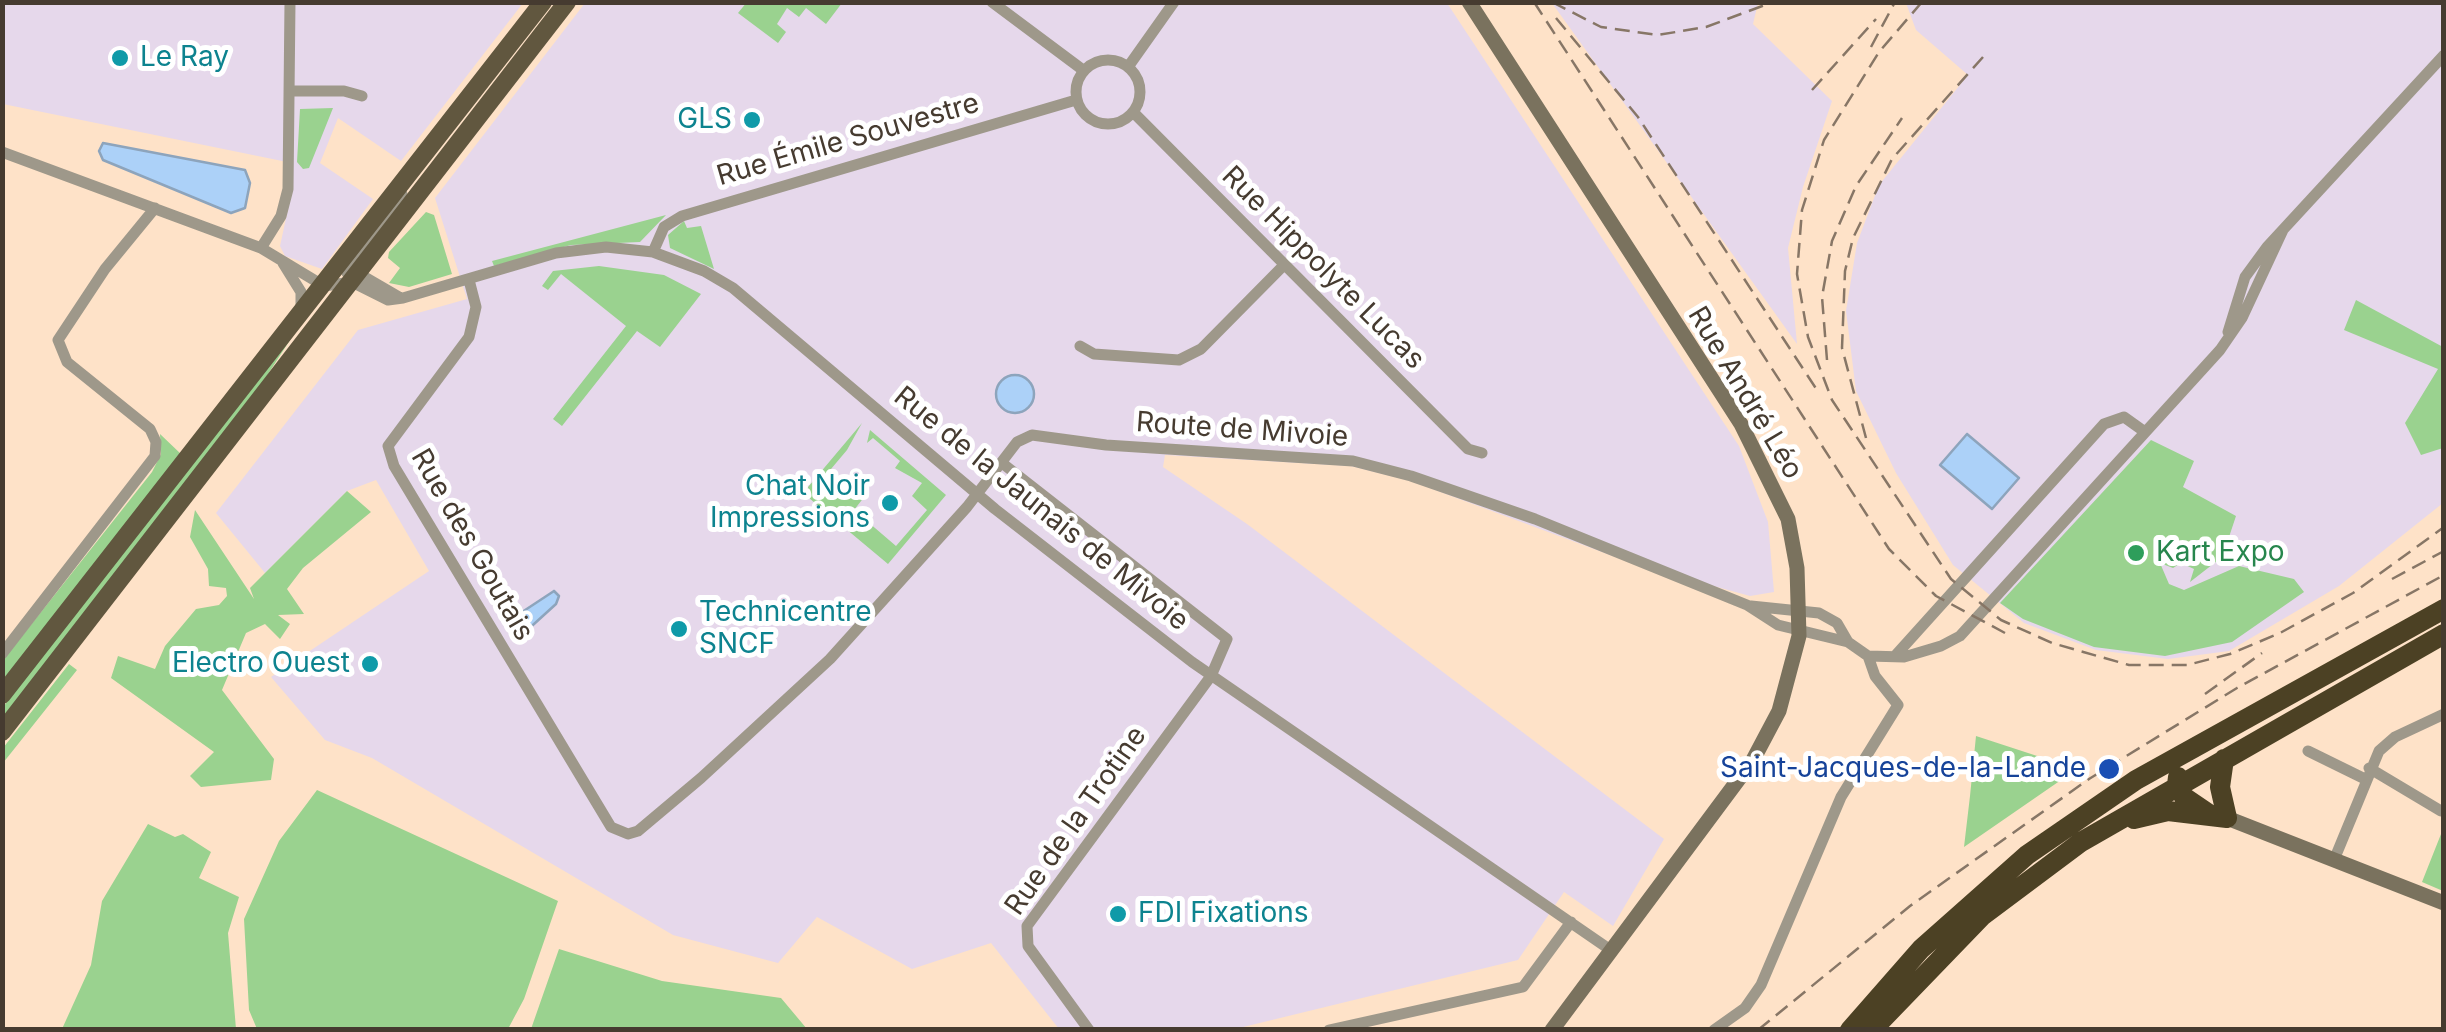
<!DOCTYPE html>
<html>
<head>
<meta charset="utf-8">
<style>
	body { margin:0 }
	#map { position:relative; width:2446px; height:1032px; overflow:hidden; background:#fee2c8; font-family:Inter,sans-serif }
	canvas { display:block }
	.frame { position:absolute; inset:0; border:5px solid #463b30; pointer-events:none }
</style>
</head>
<body>
<div id="map">
<canvas width="2446" height="1032"></canvas>
<div class="frame"></div>
</div>
<script>
const ctx = document.querySelector('canvas').getContext('2d');
ctx.lineJoin = 'round';
function fillPath(path, color) { ctx.fillStyle = color; ctx.fill(path, 'evenodd'); }
const toPath = rows => new Path2D(rows.map(r => 'M' + r).join(''));
function stroke(path, color, width, dash) { ctx.strokeStyle = color; ctx.lineWidth = width; ctx.lineCap = dash ? 'butt' : 'round'; ctx.setLineDash(dash || []); ctx.stroke(path); }
function label(font, color, halo, rows, align = 'center') {
  ctx.font = font + ' Inter,sans-serif'; ctx.lineWidth = 10; ctx.setLineDash([]); ctx.textBaseline = 'middle'; ctx.strokeStyle = halo; ctx.fillStyle = color; for (const [text, x, y, turn = 0] of rows) {
    ctx.save(); ctx.translate(x, y); ctx.rotate((+turn || 0) * Math.PI / 180); ctx.textAlign = isNaN(turn) ? turn : align; if (halo) ctx.strokeText(text, 0, 0); ctx.fillText(text, 0, 0); ctx.restore();
  }
}
fillPath(toPath([
	[3,3,523,3,401,161,338,118,320,163,373,199,322,269,285,256,280,246,293,186,292,163,3,104],
	[585,3,1447,3,1739,446,1768,522,1774,592,1750,596,1637,565,1411,481,1351,466,1165,455,1163,467,1247,524,1664,839,1613,926,1564,892,1518,960,1235,1029,1059,1029,991,943,912,969,817,917,778,963,673,935,372,758,325,740,271,677,429,571,376,480,347,491,265,573,216,513,358,330,467,299,435,198],
	[1552,3,1758,3,1753,24,1832,101,1803,187,1788,248,1797,344],
	[1906,3,2443,3,2443,503,2339,586,2229,651,2168,659,2096,650,2024,623,1953,565,1896,473,1856,391,1846,311,1857,243,1879,185,1968,75,1916,30]
]), '#e6d8eb');
fillPath(toPath([
	[747,2,842,2,842,3,826,24,806,8,799,17,787,8,777,24,786,32,778,43,738,13],
	[333,108,309,168,303,169,297,162,300,109],
	[426,212,434,215,452,274,409,287,389,283,400,268,388,258,389,252],
	[666,215,640,242,571,245,494,266,492,261],
	[684,221,687,228,701,226,714,269,670,248,668,235],
	[599,266,664,275,701,294,660,347,637,331,562,426,553,419,626,326,561,274,548,290,542,286,553,271],
	[2356,300,2443,347,2443,448,2421,455,2405,423,2438,369,2344,330],
	[299,326,250,402,3,722,3,707],
	[862,423,847,450,815,488,824,497,845,481,865,496,854,510,896,546,927,510,912,496,922,483,895,468,900,461,873,438,867,443,870,430,946,495,888,564,803,493],
	[160,434,182,455,3,680,3,660,152,472,161,454],
	[2151,440,2194,461,2183,487,2236,516,2220,564,2217,561,2190,582,2194,569,2181,563,2173,568,2160,563,2169,584,2184,590,2239,566,2294,579,2304,592,2232,642,2165,656,2094,647,2023,619,2000,603],
	[347,491,371,512,303,568,287,589,304,614,278,615,290,624,280,639,265,624,246,633,222,690,274,759,271,780,201,787,190,776,214,752,111,678,118,656,155,669,165,646,196,609,219,605,227,596,226,588,209,586,208,569,190,537,195,510,254,599,250,588],
	[69,664,77,670,3,763,3,748],
	[1976,736,2077,769,1964,847,1970,796],
	[317,790,558,901,524,999,508,1029,257,1029,249,1010,244,919,279,841],
	[148,824,175,837,183,834,211,852,199,878,239,897,228,933,236,1029,62,1029,91,965,102,901],
	[2443,829,2444,891,2443,891,2422,882],
	[559,949,662,981,781,998,807,1029,531,1029]
]), '#9ad28f');
const water = toPath([
	[103,143,245,170,250,183,245,208,231,213,103,160,99,151,103,143],
	'996 394a19 19 0 1 1 38 0a19 19 0 1 1-38 0Z',
	[1967,434,2019,478,1992,509,1940,465,1967,434],
	[554,591,559,596,556,604,523,634,511,632,510,620,554,591]
]);
fillPath(water, '#acd1f8');
stroke(water, '#8da4bc', 2.5);
stroke(toPath([
	[992,2,1083,70],
	'1076 92a32 32 0 1 1 64 0a32 32 0 1 1-64 0Z',
	[1128,67,1174,2],
	[289,91,344,91,362,96],
	[1133,112,1468,449,1482,453],
	[2,152,261,248,324,286,352,282],
	[261,248,281,216,288,189,290,2],
	[653,252,664,227,682,216,1076,100],
	[283,263,301,292,301,309],
	[356,272,399,297],
	[347,273,402,194],
	[469,280,476,307,469,337,388,446,394,466,611,827,628,834,638,831,701,778,830,659,967,507,1017,442,1032,435,1106,445,1353,461,1411,476,1535,519,1747,605,1778,625,1848,642,1868,656,1904,657,1941,646,1960,636,2220,350,2242,318,2283,230],
	[352,282,388,300,403,298,556,253,606,247,653,252,704,271,733,288,995,509,1192,662,1612,951],
	[2228,332,2245,277,2267,247,2444,55],
	[1080,346,1094,354,1179,360,1201,349,1285,264],
	[1002,463,1227,639,1211,676,1027,926,1028,946,1089,1030],
	[1751,606,1819,613,1837,623,1848,642],
	[2,654,155,456,156,442,150,429,67,362,58,340,105,269,155,208],
	[1895,656,2104,424,2124,417,2145,432],
	[2308,751,2365,779],
	[2369,768,2441,811],
	[2334,860,2379,751,2395,737,2444,714],
	[1329,1030,1523,987,1571,922],
	[1714,1030,1745,1008,1761,985,1841,797,1898,705,1875,676,1868,656]
]), '#9e988a', 11);
stroke(toPath([
	[1469,2,1741,424,1788,519,1797,568,1799,636,1779,711,1753,760,1552,1030],
	[2227,818,2444,903]
]), '#7a725e', 15);
stroke(toPath([
	[2,695,543,2],
	[2,732,567,2]
]), '#61573f', 18);
stroke(toPath([
	[2224,759,2220,787,2227,818],
	[2178,777,2177,785,2184,797,2209,814],
	[2134,819,2168,811,2227,818],
	[1850,1030,1921,949,2027,855,2136,780,2444,609],
	[1872,1030,1982,916,2081,842,2444,634]
]), '#4c4124', 20);
stroke(toPath([
	[1534,2,1889,549,1936,596,2005,633],
	[1552,2,1601,27,1658,35,1706,27,1773,2],
	[1922,2,1879,52,1824,140,1802,210,1797,274,1808,337,1832,400,1951,579,2001,620,2052,643,2129,665,2187,665,2230,654,2280,633,2353,593,2444,527],
	[1556,18,1638,117,1817,390],
	[1871,47,1895,2],
	[1812,90,1876,19],
	[1827,360,1822,297,1832,241,1856,186,1902,118],
	[1866,438,1842,348,1845,271,1853,238,1892,159,1983,57],
	[2392,579,2444,551],
	[2205,694,2262,653],
	[1758,1030,1910,906,2089,779,2237,688,2444,575]
]), '#877666', 2.5, [15, 8]);
for (const [x, y, r, color] of [
	[120,58,10,"#0f9aa8"],
	[752,120,10,"#0f9aa8"],
	[890,503,10,"#0f9aa8"],
	[2136,553,10,"#2e9e5b"],
	[679,629,10,"#0f9aa8"],
	[370,664,10,"#0f9aa8"],
	[2109,769,12,"#1a4fb4"],
	[1118,914,10,"#0f9aa8"]
]) { const dot = new Path2D(); dot.arc(x, y, r, 0, 2 * Math.PI); ctx.fillStyle = color; ctx.fill(dot); stroke(dot, '#fff', 4); }
label('28px', '#0d838f', '#fff', [
	["Le Ray",140,58],
	["GLS",732,120,"right"],
	["Chat Noir",870,487,"right"],
	["Impressions",870,519,"right"],
	["Technicentre",699,613],
	["SNCF",699,645],
	["Electro Ouest",350,664,"right"],
	["FDI Fixations",1138,914]
], 'left');
label('28px', '#463b30', '#fff', [
	["Rue Émile Souvestre",848,140,-16],
	["Rue Hippolyte Lucas",1323,268,45],
	["Rue André Léo",1745,393,59],
	["Route de Mivoie",1242,430,4],
	["Rue de la Jaunais de Mivoie",1041,509,39],
	["Rue des Goutais",472,545,60],
	["Rue de la Trotine",1076,821,-55]
]);
label('28px', '#27864d', '#fff', [
	["Kart Expo",2156,553]
], 'left');
label('28px', '#164399', '#fff', [
	["Saint-Jacques-de-la-Lande",2086,769]
], 'right');
</script>
</body>
</html>
